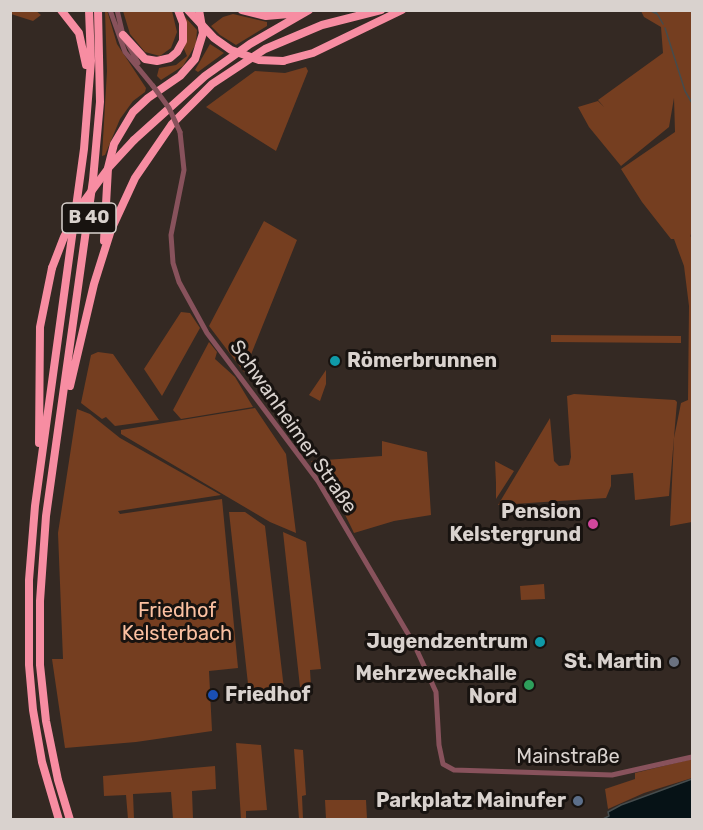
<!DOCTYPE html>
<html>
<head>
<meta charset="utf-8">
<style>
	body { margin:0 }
	#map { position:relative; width:703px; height:830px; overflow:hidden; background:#342923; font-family:Rubik,sans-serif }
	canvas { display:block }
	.frame { position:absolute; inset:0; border:12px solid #d9d2ce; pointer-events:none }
</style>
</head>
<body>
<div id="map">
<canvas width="703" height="830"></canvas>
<div class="frame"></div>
</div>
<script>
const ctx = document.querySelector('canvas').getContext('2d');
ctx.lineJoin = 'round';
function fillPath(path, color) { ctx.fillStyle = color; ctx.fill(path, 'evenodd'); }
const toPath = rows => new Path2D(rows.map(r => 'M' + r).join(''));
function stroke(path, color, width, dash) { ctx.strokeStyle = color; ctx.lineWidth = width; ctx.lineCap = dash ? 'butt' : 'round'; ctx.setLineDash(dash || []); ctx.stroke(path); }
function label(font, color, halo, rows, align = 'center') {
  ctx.font = font + ' Rubik,sans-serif'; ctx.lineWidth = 6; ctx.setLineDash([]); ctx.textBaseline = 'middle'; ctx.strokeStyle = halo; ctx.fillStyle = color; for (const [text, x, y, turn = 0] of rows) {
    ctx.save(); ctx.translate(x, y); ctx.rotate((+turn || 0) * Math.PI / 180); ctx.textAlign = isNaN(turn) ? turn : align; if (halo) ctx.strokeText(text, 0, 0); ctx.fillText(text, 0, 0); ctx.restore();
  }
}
fillPath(toPath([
	[35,10,41,15,33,21,11,14,11,11],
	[107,10,117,44,146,88,145,92,133,101,120,119,105,155,102,156,107,71,105,11],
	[123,11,172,11,177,32,171,48,160,56,145,52,130,34],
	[641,11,692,11,692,238,690,234,692,241,692,522,670,526,674,438,681,403,688,400,689,306,684,266,674,239,671,239,642,202,621,169,675,132,674,98,669,127,621,166,589,127,578,107,598,101,604,107,598,100,663,53,661,27,644,17],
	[233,14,267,22,267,26,236,45,220,35,211,26,223,17],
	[185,17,197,30,196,44,183,66,161,80,157,76,159,68,176,65,187,56,184,49,187,35],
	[210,44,224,53,198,72,195,70],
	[306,67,308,71,276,151,206,107,255,71,285,73],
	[264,221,297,240,244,372,209,326],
	[181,312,190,313,200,328,162,396,144,369],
	[551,335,681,336,681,343,551,342],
	[209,342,217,352,215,359,235,377,253,407,181,419,173,410],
	[98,352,113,354,159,420,115,426,106,417,102,419,81,403,91,355],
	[326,370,326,384,320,401,309,395],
	[574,394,675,400,677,402,669,496,635,500,633,473,611,475,611,486,606,498,498,505,550,418,554,461,559,466,569,465,571,457,567,396],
	[255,408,286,454,296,533,270,522,121,434,121,430],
	[77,409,90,414,120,438,221,495,118,511,120,514,222,499,238,668,209,671,212,731,136,742,65,748,52,659,63,659,58,533],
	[382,441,427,452,431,515,394,521,354,533,332,488,311,461,382,456],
	[495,461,514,471,496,499,496,483],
	[229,512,245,512,265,526,284,689,249,693],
	[283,532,306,542,321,669,310,670,311,686,300,687],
	[544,584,545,599,521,600,520,586],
	[236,743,261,745,267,810,246,811,246,819,241,819],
	[294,749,303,750,306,795,302,796,303,819,299,819],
	[692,759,692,778,644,793,608,809,605,789,635,779,635,773],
	[215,766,216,789,192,791,193,819,173,819,171,792,133,794,134,819,128,819,126,795,104,796,103,776],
	[325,800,366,800,367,819,326,819]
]), '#753e20');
const water = toPath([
	[692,779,692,819,603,819,609,816,608,812,621,805,692,779]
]);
fillPath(water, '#061216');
stroke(water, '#454c4d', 1.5);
stroke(toPath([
	[649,10,657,14],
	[655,10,663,24],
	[665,28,685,91,692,103]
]), '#454c4d', 1.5);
stroke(toPath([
	[110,10,125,52,153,86],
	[117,10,123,35,138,63],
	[180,132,184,170,171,235,173,263,179,282,207,333,318,481,414,644,436,692,439,745,443,764,454,770,612,775,692,757]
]), '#88525c', 5);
stroke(toPath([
	[61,10,79,33,86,65],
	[242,10,266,16,300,13],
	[123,35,145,59,157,61,170,58,177,52,183,41,183,23,178,10],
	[283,61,313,53,402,10],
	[134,140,205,76,250,44,309,10],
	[104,241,108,168,114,144,133,112,148,98,180,76,195,59,203,33,199,10],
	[70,386,94,284,111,230,135,178,172,124,212,84,265,49,322,25,381,10],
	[39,443,40,327,52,268],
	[59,820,42,762,33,710,29,665,29,580,35,506,84,149,91,61,89,10],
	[70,820,58,780,46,721,40,665,40,601,46,516,93,180,100,102,98,10]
]), '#f78da2', 8);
stroke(toPath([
	[153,86,169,108,180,132]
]), '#88525c', 5);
stroke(toPath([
	[188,10,214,38,231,50,259,60,283,61],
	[52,268,64,237,82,204,110,166,134,140]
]), '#f78da2', 8);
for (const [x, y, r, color] of [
	[335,361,6,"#0f9aa8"],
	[593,524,6,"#d1479c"],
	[540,642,6,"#0f9aa8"],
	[674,662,6,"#6b7280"],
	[529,685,6,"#2e9e5b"],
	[213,695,6,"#1a4fb4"],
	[578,801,6,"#5c6f8a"]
]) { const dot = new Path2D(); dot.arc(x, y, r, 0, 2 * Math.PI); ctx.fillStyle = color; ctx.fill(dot); stroke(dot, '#181310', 2); }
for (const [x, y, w] of [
	[89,218,54]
]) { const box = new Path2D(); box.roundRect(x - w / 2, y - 15, w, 30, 4.5); ctx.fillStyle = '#181310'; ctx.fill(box); stroke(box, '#d9d2ce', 1.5); }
label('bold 18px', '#d9d2ce', null, [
	["B 40",89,218]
]);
label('bold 20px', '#d9d2ce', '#181310', [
	["Römerbrunnen",347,361,"left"],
	["Pension",581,512],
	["Kelstergrund",581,535],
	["Jugendzentrum",528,642],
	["St. Martin",662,662],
	["Mehrzweckhalle",517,674],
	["Nord",517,697],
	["Friedhof",225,695,"left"],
	["Parkplatz Mainufer",566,801]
], 'right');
label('20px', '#d9d2ce', '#181310', [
	["Schwanheimer Straße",293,427,55],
	["Mainstraße",568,757]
]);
label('20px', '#fbc0a1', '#181310', [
	["Friedhof",177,611],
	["Kelsterbach",177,634]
]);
</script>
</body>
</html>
